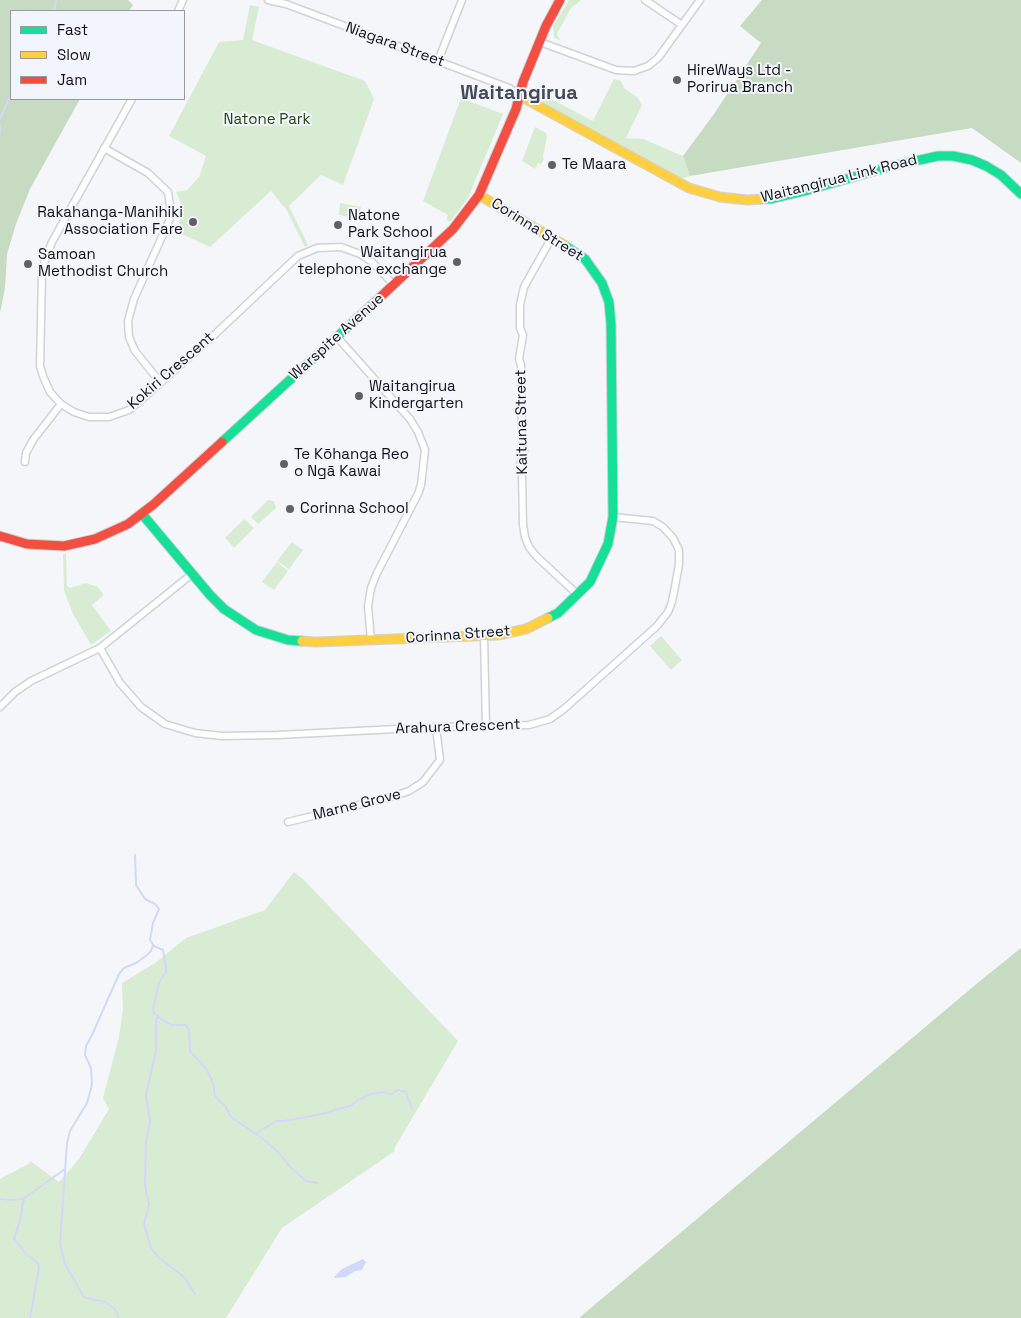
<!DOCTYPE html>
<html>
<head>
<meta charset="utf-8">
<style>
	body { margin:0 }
	#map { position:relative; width:1021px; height:1318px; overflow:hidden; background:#f5f6fa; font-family:"Space Grotesk",sans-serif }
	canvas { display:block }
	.legend { position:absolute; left:10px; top:10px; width:175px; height:90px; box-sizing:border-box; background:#f3f5fc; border:1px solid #9899a0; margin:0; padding:6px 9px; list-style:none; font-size:15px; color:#0f1016 }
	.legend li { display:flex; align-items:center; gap:10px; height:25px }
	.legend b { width:25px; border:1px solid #9899a0 }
</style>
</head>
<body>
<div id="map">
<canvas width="1021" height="1318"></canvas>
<ul class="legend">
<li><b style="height:6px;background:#16e098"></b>Fast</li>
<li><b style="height:6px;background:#ffcf43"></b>Slow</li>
<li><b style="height:6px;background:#f24e42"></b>Jam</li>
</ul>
</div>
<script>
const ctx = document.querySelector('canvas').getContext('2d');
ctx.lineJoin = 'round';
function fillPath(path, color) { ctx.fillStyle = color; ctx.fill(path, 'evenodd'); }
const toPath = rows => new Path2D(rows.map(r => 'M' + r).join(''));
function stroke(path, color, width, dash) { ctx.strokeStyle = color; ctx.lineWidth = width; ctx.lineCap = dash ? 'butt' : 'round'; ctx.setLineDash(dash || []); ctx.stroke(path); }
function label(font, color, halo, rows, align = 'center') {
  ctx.font = font + ' "Space Grotesk",sans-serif'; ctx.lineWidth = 4; ctx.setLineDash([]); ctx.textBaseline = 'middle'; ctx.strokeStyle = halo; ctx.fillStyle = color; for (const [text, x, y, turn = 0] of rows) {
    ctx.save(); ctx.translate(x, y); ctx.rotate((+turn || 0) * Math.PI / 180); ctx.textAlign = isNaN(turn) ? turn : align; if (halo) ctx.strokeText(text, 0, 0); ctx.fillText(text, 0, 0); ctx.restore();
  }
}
fillPath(toPath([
	[569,0,581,0,571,8,566,17,557,34,560,40,554,38,553,26],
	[250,5,259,7,252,40,365,81,374,99,343,185,321,175,289,206,308,245,305,247,286,209,271,191,210,247,177,232,180,217,181,204,176,192,187,190,199,177,206,156,169,136,219,42,243,40],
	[614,79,621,81,624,88,637,97,642,105,626,138,643,139,683,156,690,176,680,179,536,102,528,93,530,88,593,121],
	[461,98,503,114,468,198,450,222,446,219,448,215,423,201],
	[535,127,546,133,547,137,543,157,544,159,541,164,538,163,535,169,522,161],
	[340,203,361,207,359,219,339,215],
	[268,500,274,501,276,508,258,524,251,517],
	[244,519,254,528,234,548,225,538],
	[292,542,303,550,289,569,277,561],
	[63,554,66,554,67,586,70,588,86,583,98,587,104,595,92,605,111,631,91,645,73,614,64,590],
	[277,562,288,571,274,590,262,582],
	[661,636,682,660,671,670,650,646],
	[294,872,304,880,458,1041,394,1149,395,1151,282,1228,226,1318,0,1318,0,1179,30,1163,30,1161,59,1182,79,1159,109,1109,103,1098,119,1037,123,1009,122,983,155,963,186,938,265,910]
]), '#d8ecd4');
fillPath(toPath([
	[0,0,128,0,133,5,129,11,11,11,11,99,80,99,30,189,16,224,7,254,5,288,0,313],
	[762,0,1021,0,1021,163,972,128,690,176,683,156,714,114,761,43,740,26],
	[1021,948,1021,1318,579,1318,980,981]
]), '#c6dbc1');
fillPath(toPath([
	[363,1259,366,1262,362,1270,355,1271,346,1277,335,1278,334,1277,342,1269]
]), '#d1d9fa');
stroke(toPath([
	[54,11,56,0],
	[0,119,11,95],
	[0,126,0,133],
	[135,855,136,885,145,899,155,904,159,909,153,923,150,940,154,946,163,950,166,968,166,972,159,983,153,1009,154,1013,158,1016,156,1020,156,1051,146,1095,150,1121,146,1143,145,1186,149,1204,144,1224,151,1248,158,1257,184,1277,195,1294],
	[158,1017,171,1025,186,1025,189,1030,190,1051,207,1070,213,1083,215,1096,225,1106,231,1117,263,1139,280,1154,289,1166,306,1181,318,1183],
	[256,1133,277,1121,284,1121,322,1114,352,1105,358,1100,371,1094,382,1092,392,1094,398,1090,406,1092,412,1108],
	[26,1197,23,1202,20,1221,14,1238,25,1253,38,1263,39,1268,30,1318],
	[0,1199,12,1200,23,1199,65,1169],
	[119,1318,115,1309,105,1302,84,1297,65,1264,60,1244,67,1143,70,1131,87,1103,92,1085,91,1068,85,1055,86,1046,92,1035,119,974,124,968,136,963,146,956,151,951,153,945]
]), '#d1d9fa', 2);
const street = toPath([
	[268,0,286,4,438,61,509,88,520,96],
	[645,0,682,25],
	[178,11,183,0],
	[540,42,616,70,634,71,648,66,658,58,700,0],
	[438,61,462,0],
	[132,99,52,242,45,260,42,274,40,366,43,376,50,392,61,404,74,412,89,417,109,417,129,410,139,402,211,338,298,256,317,248,341,247,360,254,371,261,394,285],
	[104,148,148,173,168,192,171,212,169,221,134,299,128,321,129,337,135,351,160,382],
	[552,237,524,287,520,305,520,328,523,335,519,359,521,365,522,438,524,451,520,465,522,473,523,525,525,537,529,547,536,556,578,595],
	[337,337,410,419,418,432,425,450,421,485,418,494,377,573,371,588,368,606,371,640],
	[25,462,26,453,33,440,61,404],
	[484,636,486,727],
	[100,648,120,683,141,707,165,724,195,733,222,736,278,735,436,727,529,725,550,719,564,709,657,626,668,612,672,602,679,565,679,550,673,538,663,527,653,521,613,517],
	[0,707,15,692,31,681,100,648,192,574],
	[288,822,391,797,409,791,423,782,440,760,436,727]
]);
const fast = toPath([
	[762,199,770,199,808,190,892,166,938,156,953,156,972,160,986,166,1001,175,1021,194],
	[222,442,374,303],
	[142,514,210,595,224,609,256,630,288,640,302,641],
	[548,618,558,613,590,582,608,544,613,517,611,324,609,302,602,283,585,259,564,245]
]);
const slow = toPath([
	[520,96,689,188,720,197,747,200,762,199],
	[479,195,564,245],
	[302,641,316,642,498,635,526,629,548,618]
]);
const jam = toPath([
	[374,303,453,229,479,195,516,109,523,82,546,26,560,0],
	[0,536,27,544,64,546,95,539,128,524,154,504,222,442]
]);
stroke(street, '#d1d2d7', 9);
stroke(fast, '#d1d2d7', 11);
stroke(slow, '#d1d2d7', 11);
stroke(jam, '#d1d2d7', 11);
stroke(street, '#fefefe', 6);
stroke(fast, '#16e098', 9);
stroke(slow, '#ffcf43', 9);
stroke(jam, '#f24e42', 9);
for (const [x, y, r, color] of [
	[677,80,5,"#606066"],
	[552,165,5,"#606066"],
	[193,222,5,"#606066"],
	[338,225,5,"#606066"],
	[457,262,5,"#606066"],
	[28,264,5,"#606066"],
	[359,396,5,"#606066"],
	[284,464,5,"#606066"],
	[290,509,5,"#606066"]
]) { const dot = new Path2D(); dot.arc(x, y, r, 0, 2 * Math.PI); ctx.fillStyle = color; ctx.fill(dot); stroke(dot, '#f3f5fc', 2); }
label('15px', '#0f1016', '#f3f5fc', [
	["Niagara Street",395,45,20],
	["Waitangirua Link Road",839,179,-14],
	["Corinna Street",537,230,32],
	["Warspite Avenue",337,337,-42],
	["Kokiri Crescent",171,371,-41],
	["Kaituna Street",522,422,-91],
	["Corinna Street",458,635,-4],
	["Arahura Crescent",458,727,-2],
	["Marne Grove",357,805,-14]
]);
label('15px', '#0f1016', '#f3f5fc', [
	["HireWays Ltd -",687,71],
	["Porirua Branch",687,88],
	["Te Maara",562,165],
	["Rakahanga-Manihiki",183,213,"right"],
	["Association Fare",183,230,"right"],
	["Natone",348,216],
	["Park School",348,233],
	["Waitangirua",447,253,"right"],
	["telephone exchange",447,270,"right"],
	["Samoan",38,255],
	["Methodist Church",38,272],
	["Waitangirua",369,387],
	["Kindergarten",369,404],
	["Te Kōhanga Reo",294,455],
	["o Ngā Kawai",294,472],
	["Corinna School",300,509]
], 'left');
label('15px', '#224511', '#f3f5fc', [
	["Natone Park",267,120]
]);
label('bold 20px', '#454856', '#f3f5fc', [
	["Waitangirua",519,94]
]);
</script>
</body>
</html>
